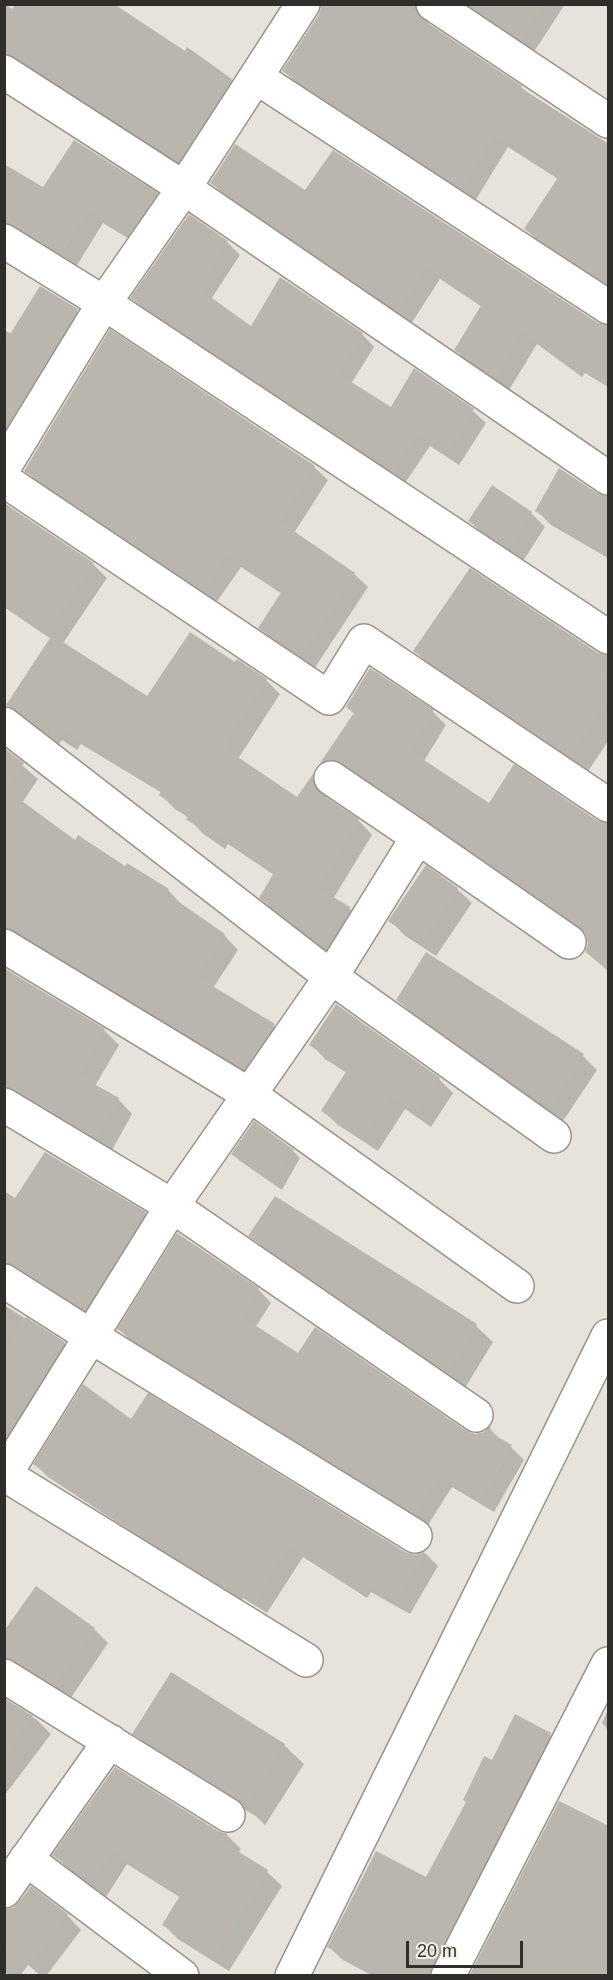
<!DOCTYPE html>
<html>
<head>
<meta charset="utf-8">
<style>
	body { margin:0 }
	#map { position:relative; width:613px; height:1980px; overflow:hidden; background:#e7e3db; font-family:Helvetica,sans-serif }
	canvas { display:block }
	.frame { position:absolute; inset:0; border:6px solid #2f2e2b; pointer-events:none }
	.scale { position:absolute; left:406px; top:1941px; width:117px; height:27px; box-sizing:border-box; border:3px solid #2f2e2b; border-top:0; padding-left:8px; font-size:18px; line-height:21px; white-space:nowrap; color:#2f2e2b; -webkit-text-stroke:4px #f4f0e8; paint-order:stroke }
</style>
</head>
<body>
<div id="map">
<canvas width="613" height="1980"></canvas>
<div class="frame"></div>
<div class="scale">20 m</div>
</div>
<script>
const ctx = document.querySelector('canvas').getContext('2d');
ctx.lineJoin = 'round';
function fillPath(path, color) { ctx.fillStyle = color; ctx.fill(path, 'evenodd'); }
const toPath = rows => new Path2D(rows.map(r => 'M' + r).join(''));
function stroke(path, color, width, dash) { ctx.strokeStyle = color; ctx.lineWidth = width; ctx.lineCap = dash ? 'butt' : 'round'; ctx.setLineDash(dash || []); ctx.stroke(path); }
fillPath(toPath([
	[4,4,14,10,185,53,232,80,245,93,192,174,4,72],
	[323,4,435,4,428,17,429,26,521,87,527,93,608,145,608,290,540,243,526,229,558,179,508,147,475,201,298,85,284,71,320,14],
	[463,4,565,4,534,52],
	[4,166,43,189,157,194,171,209,144,248,103,223,76,267,4,244],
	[212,183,305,192,597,324,608,327,608,387,585,373,582,377,537,344,509,390,470,364,456,350,482,307,440,279,411,324,226,197],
	[227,242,240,255,211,299,252,328,362,334,374,347,351,384,391,409,414,370,473,411,486,423,459,465,430,446,405,483,145,310,132,298],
	[41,288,77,311,92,325,4,468,4,330,12,334],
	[314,467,328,480,294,533,354,574,368,587,314,669,273,641,260,627,282,594,241,567,216,603,39,484,26,470],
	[597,495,608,498,608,558,551,525,537,511],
	[4,505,93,564,107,578,63,643,147,698,235,664,266,680,280,694,238,759,297,799,313,776,327,789,327,800,358,820,372,835,333,899,349,908,363,922,340,962,275,912,261,898,274,875,228,844,225,849,202,833,189,818,175,809,161,795,162,793,81,744,77,750,62,740,59,744,31,723,22,719,8,705,51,639,4,607],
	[531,513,545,527,523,561,484,536,470,521],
	[415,651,597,654,608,660,608,741,587,773,432,668],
	[348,707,433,712,446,725,424,761,489,805,608,825,608,971,586,952,589,944,588,935,357,776,335,776,322,763,355,714],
	[4,750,38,779,22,803,75,842,168,890,182,905,224,935,238,950,213,988,274,1026,289,1040,259,1083,4,949],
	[426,867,457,889,472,903,436,956,404,935,390,920],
	[427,954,583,1056,597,1070,563,1121,412,1014,398,1000],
	[4,970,105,1031,119,1045,95,1086,118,1099,132,1114,111,1152,4,1105],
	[311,1044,439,1079,453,1093,431,1127,405,1109,378,1151,338,1125,323,1111,347,1073,325,1059],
	[293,1151,300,1158,282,1190,240,1161,233,1154],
	[4,1193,15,1200,145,1213,159,1227,99,1323,4,1282],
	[276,1198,476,1326,493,1342,465,1388,267,1252,250,1235],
	[258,1289,271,1303,255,1328,298,1356,475,1435,484,1434,490,1429,502,1441,511,1447,524,1460,494,1512,452,1487,428,1525,132,1342,119,1329],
	[4,1305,64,1343,78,1357,4,1459],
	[132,1421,405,1553,415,1556,425,1553,438,1566,410,1614,371,1592,367,1598,303,1557,267,1613,243,1598,242,1601,204,1576,202,1578,48,1477,35,1464],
	[94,1629,108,1643,70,1699,4,1657],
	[4,1700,37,1720,51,1734,4,1796],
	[608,1710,608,1730,602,1723],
	[516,1716,550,1735,564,1748,447,1976,373,1976,343,1960,329,1947,427,1879],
	[134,1733,284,1745,304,1764,265,1825,257,1817,154,1753],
	[218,1832,227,1835,241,1849,238,1853,267,1872,282,1886,229,1971,178,1939,164,1925,181,1898,127,1864,106,1897,69,1869,54,1855],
	[31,1888,67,1915,81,1930,46,1976,41,1976,28,1965,20,1976,10,1976,4,1971,4,1911,13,1909]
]), '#0003');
fillPath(toPath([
	[16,4,114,4,185,51,187,47,232,79,178,162,14,56,4,53,4,20],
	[322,4,415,4,417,13,423,20,522,86,521,88,609,144,609,285,524,229,559,176,494,134,461,188,282,71,319,14],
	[467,4,543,4,520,40],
	[74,140,158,193,128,235,88,209,61,254,14,225,4,222,4,164,43,187],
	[235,144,305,190,333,150,598,323,609,325,609,384,570,360,567,364,522,331,494,378,454,350,482,304,426,266,397,311,210,183],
	[189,214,228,241,198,288,251,326,280,277,363,333,337,373,391,407,414,368,474,409,446,454,417,435,392,472,130,298],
	[40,286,78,309,4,430,4,344],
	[110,329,315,466,279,521,355,573,300,656,258,628,282,591,226,554,202,590,24,471],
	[559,468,597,493,609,496,609,554,535,511],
	[492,485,532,512,508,548,468,521],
	[4,503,94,563,46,632,4,604],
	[470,568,598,653,609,656,609,670,595,689,608,699,570,757,413,651],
	[190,632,235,662,237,659,267,679,223,747,297,797,313,774,314,786,320,793,359,819,318,888,350,907,326,949,259,898,275,871,213,831,210,836,186,819,189,815,159,795,162,790,66,731,63,737,47,727,44,732,15,709,6,705,52,635,147,696],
	[370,668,434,710,409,750,489,803,514,764,598,821,609,823,609,968,585,952,588,944,586,935,580,927,342,762,332,759,320,763,354,713,346,707],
	[4,748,24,763,7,790,75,840,78,835,125,866,127,863,169,889,166,893,225,934,196,976,275,1024,244,1069,14,930,4,927],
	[426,865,458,888,421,943,388,921],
	[426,952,584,1054,548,1108,396,1000],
	[4,968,105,1029,78,1075,119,1098,96,1138,14,1089,4,1086],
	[336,1004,440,1078,416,1113,390,1096,363,1138,321,1111,347,1070,309,1045],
	[254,1121,294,1150,274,1184,231,1154],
	[45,1152,146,1212,85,1310,14,1265,4,1262,4,1191,15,1198],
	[275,1196,477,1324,448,1373,248,1236],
	[177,1233,259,1288,241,1316,298,1353,315,1327,465,1430,475,1434,484,1432,489,1427,491,1428,489,1432,512,1445,481,1500,439,1475,414,1513,117,1329],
	[26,1317,65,1342,4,1440,4,1356],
	[83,1384,131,1419,148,1393,405,1552,415,1555,425,1551,396,1602,357,1580,353,1586,289,1545,254,1601,230,1586,228,1588,190,1564,189,1566,134,1532,33,1464],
	[36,1586,95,1628,55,1685,14,1660,4,1657,4,1631],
	[171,1672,285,1744,245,1807,238,1799,132,1734],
	[4,1698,33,1716,4,1757],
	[515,1714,551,1733,431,1967,430,1976,383,1976,327,1947,376,1851,426,1877,466,1802,463,1800,484,1756,492,1760],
	[115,1767,218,1831,228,1834,223,1842,268,1870,214,1957,162,1925,181,1894,112,1851,91,1884,52,1855],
	[559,1801,609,1826,609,1976,469,1976],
	[31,1886,68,1914,29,1965,4,1945,4,1909,12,1908,19,1902]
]), '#bab6ae');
const minor = toPath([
	[433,4,608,121],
	[4,72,184,188,608,478],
	[256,77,608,307],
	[4,241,104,303,608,637],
	[4,467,104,303,184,188,303,4],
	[4,480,329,698,364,641,608,805],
	[4,724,331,977,554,1136],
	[418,837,569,942],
	[4,946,250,1095,517,1286],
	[4,1105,172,1206,476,1415],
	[4,1281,92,1337,415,1536],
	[4,1474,306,1660],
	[4,1476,172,1206,331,977,418,837,331,778],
	[4,1676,228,1815],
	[26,1859,182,1976],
	[4,1891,110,1741],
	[292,1976,608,1336],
	[448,1976,608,1664]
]);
stroke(minor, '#97948c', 36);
stroke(minor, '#fff', 33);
</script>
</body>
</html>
